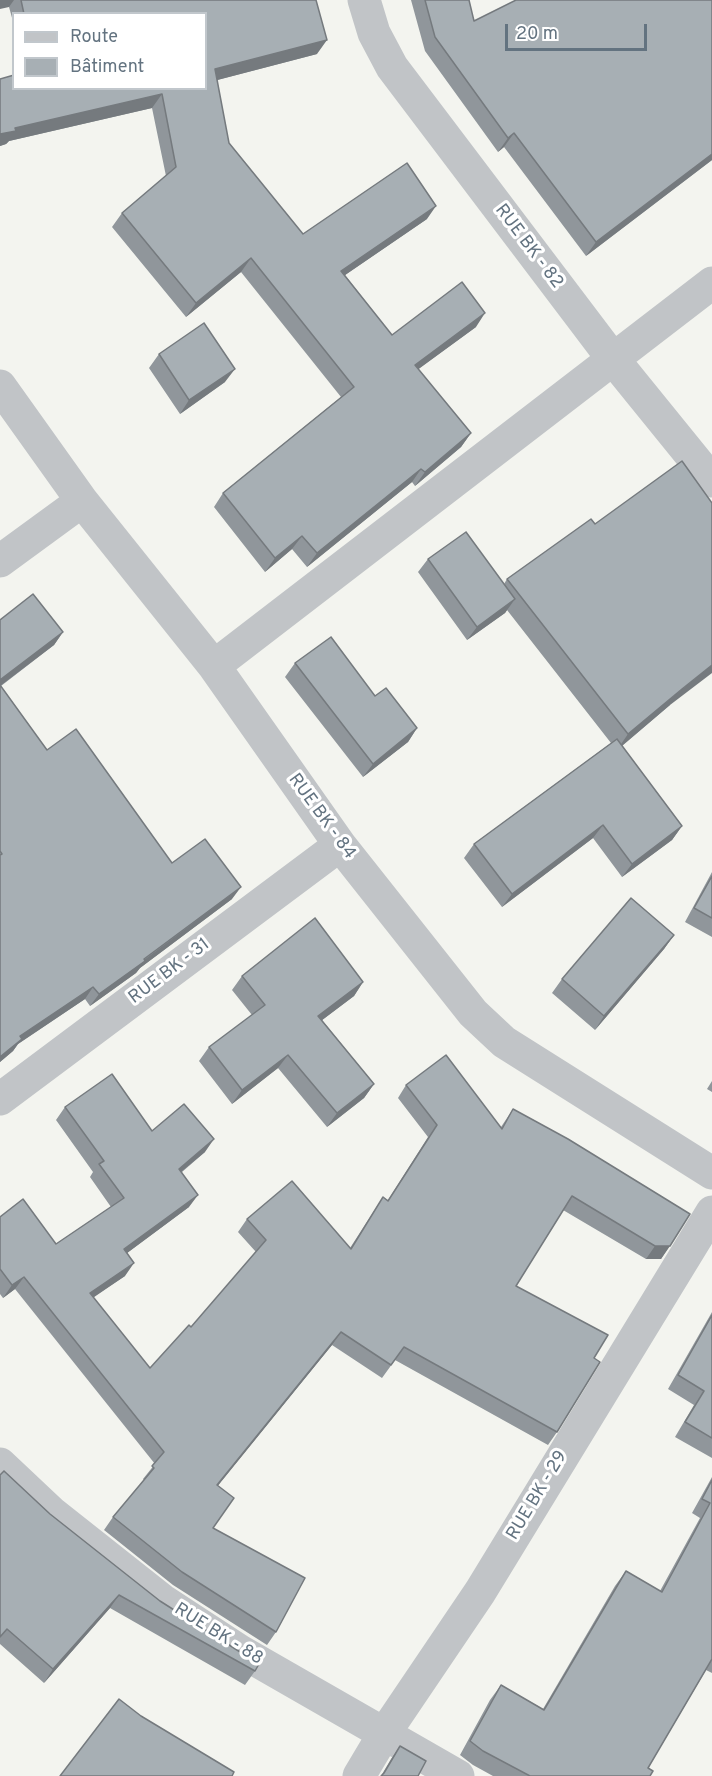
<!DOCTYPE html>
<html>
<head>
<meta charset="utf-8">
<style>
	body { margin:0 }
	#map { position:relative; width:712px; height:1776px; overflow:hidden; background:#f3f4ef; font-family:Overpass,sans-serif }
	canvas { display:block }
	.legend { position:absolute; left:12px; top:12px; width:195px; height:78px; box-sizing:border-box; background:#fff; border:2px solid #c1c7cc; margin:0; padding:8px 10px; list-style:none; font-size:18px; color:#637380 }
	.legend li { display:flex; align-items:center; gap:12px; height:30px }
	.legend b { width:30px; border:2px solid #c1c7cc }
	.scale { position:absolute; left:505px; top:24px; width:142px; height:27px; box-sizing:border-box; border:3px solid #637380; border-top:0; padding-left:8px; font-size:18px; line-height:21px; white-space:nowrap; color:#637380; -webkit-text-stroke:4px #fff; paint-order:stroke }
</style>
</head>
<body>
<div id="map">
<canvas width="712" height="1776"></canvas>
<ul class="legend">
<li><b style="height:8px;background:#c1c4c7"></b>Route</li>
<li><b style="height:16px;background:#a7afb4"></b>Bâtiment</li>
</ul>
<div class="scale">20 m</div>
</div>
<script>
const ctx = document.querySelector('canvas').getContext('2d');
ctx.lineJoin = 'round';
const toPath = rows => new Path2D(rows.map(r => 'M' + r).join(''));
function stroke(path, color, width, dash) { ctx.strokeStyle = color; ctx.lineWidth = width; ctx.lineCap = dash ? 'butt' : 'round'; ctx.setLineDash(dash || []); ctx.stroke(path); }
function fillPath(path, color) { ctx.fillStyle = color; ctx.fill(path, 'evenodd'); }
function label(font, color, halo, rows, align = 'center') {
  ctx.font = font + ' Overpass,sans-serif'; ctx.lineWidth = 6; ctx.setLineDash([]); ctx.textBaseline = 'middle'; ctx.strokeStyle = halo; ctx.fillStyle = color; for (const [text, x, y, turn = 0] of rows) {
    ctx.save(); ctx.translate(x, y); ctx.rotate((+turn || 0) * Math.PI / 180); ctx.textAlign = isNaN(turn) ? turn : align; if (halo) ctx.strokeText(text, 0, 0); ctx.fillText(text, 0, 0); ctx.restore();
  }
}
stroke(toPath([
	[364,0,374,33,392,67,613,359,712,481],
	[0,386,82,501,214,666,340,845,473,1013,504,1042,712,1173],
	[0,561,82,501],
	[214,666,712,283],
	[0,1099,340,845],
	[0,1464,52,1513,162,1600,240,1651,458,1776],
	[359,1776,384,1734,480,1592,712,1212]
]), '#c1c4c7', 33);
fillPath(toPath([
	[0,0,316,0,317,54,217,80,229,143,303,234,427,219,345,275,392,335,476,327,418,369,471,433,461,447,415,486,412,482,307,567,292,549,265,572,214,507,223,493,341,397,241,272,186,317,112,227,122,213,166,176,152,108,9,141,6,144,0,146,0,79,14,88,206,14,14,14,14,25,9,7],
	[411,0,469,0,474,21,712,160,586,256,504,147,498,152,425,51],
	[159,354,225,382,180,414,149,368],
	[428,559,504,584,507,579,670,705,622,746,682,826,672,840,622,877,593,838,502,907,464,858,474,844,611,743,507,610,505,613,467,640,418,572],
	[0,620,63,632,54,645,1,686,47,750,172,863,232,899,140,968,136,973,90,1006,85,999,18,1044,13,1051,0,1062],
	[295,663,375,696,417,728,408,742,363,777,285,677],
	[712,872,712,937,685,922],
	[674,935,664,949,595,1030,552,993,562,979],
	[242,976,363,982,354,996,322,1020,374,1084,364,1098,327,1127,278,1068,232,1104,199,1061,209,1047,252,1015,232,990],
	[712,1081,712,1092,707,1089],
	[406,1085,501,1127,513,1109,690,1214,661,1259,646,1259,563,1210,516,1286,594,1358,557,1432,548,1445,395,1360,382,1378,332,1345,217,1486,213,1528,276,1632,267,1645,173,1585,104,1530,113,1517,144,1480,143,1479,155,1464,15,1289,3,1298,0,1294,0,1217,56,1244,111,1207,90,1177,93,1172,56,1120,65,1107,152,1131,205,1152,182,1172,189,1207,127,1253,125,1276,93,1297,150,1368,191,1327,256,1252,238,1232,247,1219,350,1248,383,1197,388,1200,428,1137,398,1098],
	[712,1312,712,1458,675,1437,694,1405,668,1389],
	[0,1475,160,1601,255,1671,245,1685,110,1608,44,1683,0,1644],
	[712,1477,712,1673,706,1670,648,1768,650,1776,493,1776,473,1765,460,1755,490,1700,501,1685,543,1709,615,1586,626,1571,660,1591,700,1518,692,1513],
	[400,1746,418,1776,381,1776,391,1759]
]), '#90969b');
fillPath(toPath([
	[0,0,14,0,9,7,0,9],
	[327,40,317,54,206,83,215,69],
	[162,94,152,108,9,141,6,144,0,146,0,134,15,128],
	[514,133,504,147,498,152,508,138],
	[712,154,712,160,586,256,596,242],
	[436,206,427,219,332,284,341,271],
	[251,258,241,272,186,317,196,303],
	[485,313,476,327,405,379,415,365],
	[235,369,225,382,180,414,189,400],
	[471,433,461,447,415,486,425,472],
	[421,469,412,482,307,567,317,553],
	[302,536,292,549,265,572,275,558],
	[515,599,505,613,467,640,477,627],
	[63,632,54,645,0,686,0,680],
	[712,665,712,673,670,705,617,750,628,734,682,689],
	[417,728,408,742,363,777,373,764],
	[603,825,593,838,502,907,512,894],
	[682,826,672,840,622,877,632,864],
	[241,887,232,899,140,968,136,973,90,1006,99,994],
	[674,935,664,949,595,1030,604,1016],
	[363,982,354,996,309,1030,318,1016],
	[93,987,85,999,18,1044,13,1051,0,1062,0,1057,20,1036],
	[288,1055,278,1068,232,1104,242,1090],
	[374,1084,364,1098,327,1127,337,1113],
	[214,1139,205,1152,170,1181,179,1169],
	[198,1195,189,1207,115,1262,124,1249],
	[655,1246,670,1246,661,1259,646,1259],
	[134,1263,125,1276,81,1306,90,1293],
	[24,1277,15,1289,3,1298,12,1285],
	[341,1332,332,1345,208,1498,217,1485],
	[119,1595,110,1608,44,1683,53,1669]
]), '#757a7e');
const building = toPath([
	[21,0,316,0,327,40,215,69,229,143,303,234,407,163,436,206,341,271,392,335,462,282,485,313,415,365,471,433,425,472,421,469,317,553,302,536,275,558,223,493,354,387,251,258,196,303,122,213,176,167,162,94,15,128,16,131,0,134,0,79,14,75,14,88,206,88,206,14,24,14,21,0],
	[425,0,469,0,474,21,516,0,712,0,712,154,596,242,514,133,508,138,435,37,425,0],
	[204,323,235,369,189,400,159,354,204,323],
	[682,461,712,503,712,665,682,689,628,734,507,579,591,519,595,524,682,461],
	[466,532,515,599,477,627,428,559,466,532],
	[33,594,63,632,0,680,0,620,33,594],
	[331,637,375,696,386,688,417,728,373,764,295,663,331,637],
	[0,685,47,750,76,729,172,863,205,839,241,887,144,959,145,961,99,994,93,987,20,1036,22,1039,0,1057,0,855,2,854,0,851,0,685],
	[617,739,682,826,632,864,603,825,512,894,474,844,617,739],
	[712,876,712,918,694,908,712,876],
	[631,898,674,935,604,1016,562,979,631,898],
	[315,918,363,982,318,1016,374,1084,337,1113,288,1055,242,1090,209,1047,265,1005,242,976,315,918],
	[446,1055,502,1129,513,1109,568,1139,690,1214,670,1246,655,1246,572,1196,516,1286,608,1335,594,1358,600,1362,557,1432,404,1347,391,1365,341,1332,217,1485,234,1498,213,1528,305,1578,276,1632,182,1572,113,1517,154,1468,152,1466,164,1452,24,1277,12,1285,0,1269,0,1217,23,1199,56,1244,124,1198,99,1164,104,1161,65,1107,112,1074,152,1131,184,1104,214,1139,179,1169,198,1195,124,1249,134,1263,90,1293,150,1368,189,1325,191,1327,266,1240,247,1219,292,1181,351,1249,383,1197,388,1201,437,1125,406,1085,446,1055],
	[712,1315,712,1438,685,1422,704,1391,678,1375,712,1315],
	[4,1471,50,1514,160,1601,259,1664,255,1671,119,1595,53,1669,7,1629,0,1637,0,1475,4,1471],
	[712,1480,712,1659,648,1768,653,1771,650,1776,530,1776,483,1751,470,1741,501,1685,544,1710,626,1571,662,1592,710,1503,702,1499,712,1480],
	[119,1699,141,1716,234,1772,232,1776,60,1776,119,1699],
	[400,1746,426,1761,418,1776,381,1776,384,1773,400,1746]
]);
fillPath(building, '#a7afb4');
stroke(building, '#757a7e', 1.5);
label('18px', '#637380', '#fff', [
	["RUE BK - 82",528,247,53],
	["RUE BK - 84",321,817,54],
	["RUE BK - 31",170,972,-37],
	["RUE BK - 29",538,1496,-59],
	["RUE BK - 88",218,1635,32]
]);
</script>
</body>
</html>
